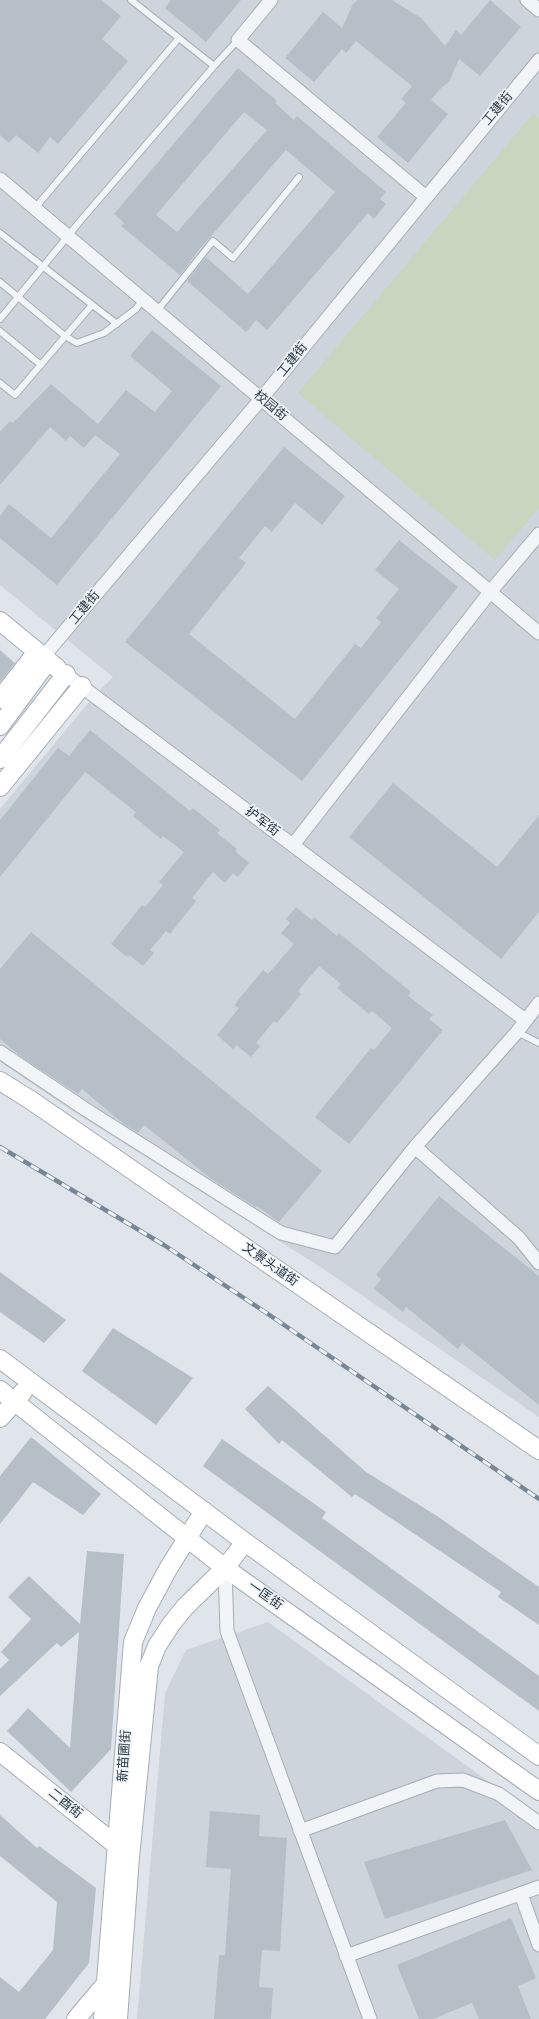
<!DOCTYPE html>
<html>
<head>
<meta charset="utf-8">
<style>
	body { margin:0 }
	canvas { display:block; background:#dfe5ea }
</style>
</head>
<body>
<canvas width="539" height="2019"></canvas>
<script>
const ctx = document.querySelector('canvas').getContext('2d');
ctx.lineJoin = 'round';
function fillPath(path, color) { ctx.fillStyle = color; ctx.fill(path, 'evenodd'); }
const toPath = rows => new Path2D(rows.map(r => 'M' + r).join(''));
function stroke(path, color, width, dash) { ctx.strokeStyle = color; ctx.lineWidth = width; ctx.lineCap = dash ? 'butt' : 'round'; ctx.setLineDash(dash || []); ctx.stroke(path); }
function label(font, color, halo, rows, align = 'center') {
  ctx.font = font + ' "Sofia Sans Condensed","Noto Sans SC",sans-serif'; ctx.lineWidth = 3.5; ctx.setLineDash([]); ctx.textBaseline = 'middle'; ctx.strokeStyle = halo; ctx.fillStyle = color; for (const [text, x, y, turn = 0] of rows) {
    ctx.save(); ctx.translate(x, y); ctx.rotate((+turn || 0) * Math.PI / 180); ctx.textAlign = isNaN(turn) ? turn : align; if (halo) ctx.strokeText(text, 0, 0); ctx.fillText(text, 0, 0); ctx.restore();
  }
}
fillPath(toPath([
	[0,0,539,0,539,1417,322,1268,77,1114,0,1062,0,809,94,696,113,677,0,585],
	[268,1622,539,1818,539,2019,137,2019,165,1693,186,1650]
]), '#cdd4dc');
fillPath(toPath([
	[533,114,539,119,539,508,495,560,298,393]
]), '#c8d5bf');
fillPath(toPath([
	[0,0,101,0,121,16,102,39,128,61,58,144,50,137,38,153,16,135,9,143,0,135],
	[171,0,241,0,206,42,165,8],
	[358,0,392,0,421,18,445,46,456,30,461,35,490,0,521,27,480,76,459,59,449,82,440,89,431,100,448,114,408,163,377,137,406,103,401,99,412,86,356,41,346,53,342,49,314,82,285,58,323,12,342,28,353,4],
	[238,68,277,101,275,103,294,120,297,116,386,192,380,199,386,204,374,219,368,213,267,330,256,320,246,332,187,281,206,257,248,294,335,192,286,150,198,251,180,275,121,226,124,223,114,214],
	[244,112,267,130,177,232,156,215],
	[152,330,221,386,57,585,0,538,0,516,9,504,51,538,120,454,95,435,84,448,70,436,66,441,50,427,0,485,0,432,10,421,13,423,51,384,98,424,126,390,155,412,172,391,130,356],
	[284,447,345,496,322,525,295,503,272,532,265,526,239,558,246,563,189,634,295,719,355,644,361,648,381,622,376,618,399,589,375,570,399,540,458,587,302,781,125,642],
	[0,650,15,663,0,682],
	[90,730,190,811,193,808,220,830,217,833,237,849,235,851,249,863,238,877,233,873,225,883,213,872,192,898,196,901,170,934,166,931,150,950,154,953,143,966,129,955,127,957,111,944,142,905,145,907,163,885,159,882,184,852,163,836,161,839,133,816,136,812,85,772,0,877,0,820,58,748,69,756],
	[393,783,497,867,539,815,539,912,501,959,349,837],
	[296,907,312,920,314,917,337,936,339,933,411,992,408,996,433,1015,429,1019,443,1030,349,1144,315,1117,371,1048,374,1050,392,1028,372,1011,369,1014,337,988,341,984,319,966,298,991,301,994,277,1023,274,1021,256,1043,260,1046,251,1057,236,1045,233,1049,217,1035,239,1008,234,1005,263,970,268,974,294,944,281,933,290,923,286,919],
	[31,932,322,1171,279,1222,257,1206,255,1207,210,1178,144,1125,138,1133,125,1125,82,1089,78,1094,23,1058,0,1039,0,969],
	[439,1196,539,1276,539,1405,462,1343,458,1349,406,1307,403,1312,374,1289,381,1279,376,1275],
	[0,1272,66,1320,44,1343,0,1312],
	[113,1328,193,1378,156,1425,82,1371],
	[268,1386,366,1472,437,1516,539,1587,539,1625,498,1597,501,1592,355,1494,352,1497,282,1440,279,1444,245,1409],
	[31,1437,101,1494,83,1515,33,1482,0,1524,0,1476],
	[222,1439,326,1512,322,1518,539,1676,539,1711,203,1466],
	[87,1551,124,1554,111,1749,71,1792,7,1731,28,1708,70,1748,79,1632,61,1647,57,1643,0,1696,0,1669,9,1660,1,1652,31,1619,8,1597,29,1576,80,1624],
	[210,1811,260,1815,259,1836,287,1838,280,1951,262,1950,259,1987,273,1988,271,2019,214,2019,219,1955,225,1955,231,1869,206,1867],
	[0,1815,37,1848,39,1846,96,1888,89,1963,45,2019,0,2019,0,1977,19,1992,53,1950,57,1902,0,1856],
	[505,1820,532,1870,385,1919,364,1862],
	[511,1918,536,1978,518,1986,531,2019,479,2019,472,2003,433,2019,419,2019,397,1965]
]), '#b6bfc8');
const lane = toPath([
	[131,0,214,66,238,40],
	[35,208,179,38],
	[0,233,117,324],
	[0,282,65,336,77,343,104,333,136,309,143,299],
	[157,311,213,241,233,258,299,177],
	[0,319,81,220,214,66],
	[0,331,41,365],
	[0,383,15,395,92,305],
	[517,1032,539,1043]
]);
const street = toPath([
	[271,0,238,40,426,197],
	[527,0,539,10],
	[0,179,539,633],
	[43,657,261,399,539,60],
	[60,670,525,1020],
	[293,845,490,592,539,534],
	[539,1003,517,1032,415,1147,519,1238,539,1263],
	[0,1052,85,1109,281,1233,335,1247,415,1147],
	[225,1568,227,1631,370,2019],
	[300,1831,437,1781,463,1780,499,1794,539,1823],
	[521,1894,539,1945],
	[346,1956,539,1887]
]);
const secondary = toPath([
	[0,621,57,668],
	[0,699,37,652],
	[0,726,48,661],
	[0,759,66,674],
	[0,787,82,686],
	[0,1081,32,1101,539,1450],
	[0,1359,245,1542,539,1756],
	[0,1390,225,1568,539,1791],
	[0,1418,23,1392],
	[0,1752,126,1853],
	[76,2019,108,1981],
	[103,2019,133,1642,147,1608,168,1569,204,1511],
	[118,2019,130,1857,149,1666,157,1646,172,1623,185,1607,225,1568,245,1542]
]);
stroke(lane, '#a4adb5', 8);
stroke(street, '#a4adb5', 15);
stroke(secondary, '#a4adb5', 20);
stroke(lane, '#f2f5f8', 6);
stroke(street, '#f2f5f8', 13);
stroke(secondary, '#fff', 18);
const rail = toPath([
	[0,1147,164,1245,268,1314,539,1499]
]);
stroke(rail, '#778795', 4.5);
stroke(rail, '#eff4f7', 3, [9]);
label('13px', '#263543', '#eff4f7', [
	["工建街",498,109,-50],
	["工建街",293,360,-51],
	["校园街",270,406,40],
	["工建街",85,608,-50],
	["护军街",262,822,37],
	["文景头道街",270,1265,35],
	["一匡街",265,1596,35],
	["新苗圃街",125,1756,-86],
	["二酉街",65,1804,39]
]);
</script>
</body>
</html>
